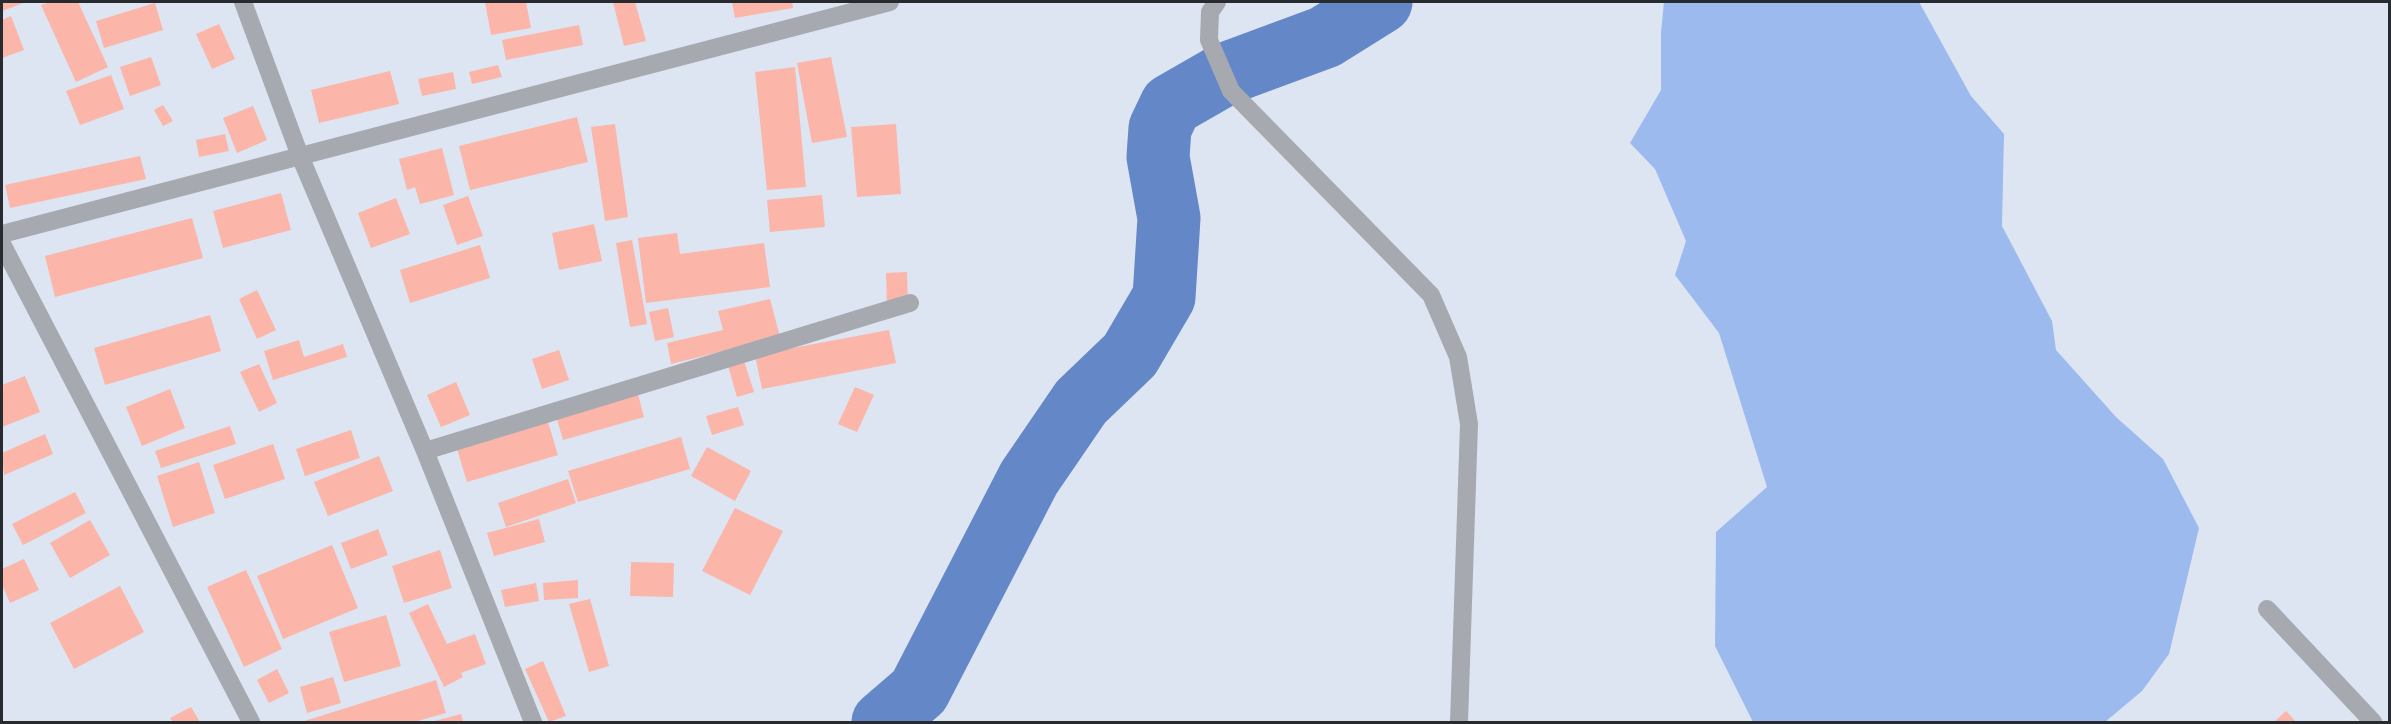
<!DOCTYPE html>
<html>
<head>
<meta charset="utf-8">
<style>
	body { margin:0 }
	#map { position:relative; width:2391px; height:724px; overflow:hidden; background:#dde5f2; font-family:"Roboto Condensed",sans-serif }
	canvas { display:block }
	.frame { position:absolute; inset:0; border:3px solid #272a2f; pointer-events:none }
</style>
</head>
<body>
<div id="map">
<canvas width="2391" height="724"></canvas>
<div class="frame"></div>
</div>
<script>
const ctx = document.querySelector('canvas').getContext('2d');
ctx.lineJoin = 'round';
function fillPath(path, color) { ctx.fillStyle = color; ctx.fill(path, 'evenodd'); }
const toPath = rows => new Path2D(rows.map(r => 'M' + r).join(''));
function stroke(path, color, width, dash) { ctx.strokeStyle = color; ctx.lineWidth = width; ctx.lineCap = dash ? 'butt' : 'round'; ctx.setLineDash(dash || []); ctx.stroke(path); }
fillPath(toPath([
	[1664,2,1919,2,1971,96,2004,134,2002,226,2052,321,2056,350,2116,417,2163,459,2199,528,2169,654,2142,691,2105,722,1753,722,1715,646,1716,532,1767,487,1719,333,1675,275,1686,241,1655,169,1630,143,1661,90,1661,33]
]), '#9cbaed');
stroke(toPath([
	[883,722,919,691,1029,478,1081,402,1130,355,1164,297,1169,218,1158,157,1160,128,1171,105,1225,74,1325,37,1381,2]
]), '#6387c7', 63);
fillPath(toPath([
	[2,2,26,2,2,11],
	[50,2,78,2,108,67,76,82,41,5],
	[485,2,526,2,531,28,491,35],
	[613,2,635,2,646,41,624,46],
	[732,2,792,2,793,8,735,18],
	[155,3,163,30,104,48,96,21],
	[11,16,24,50,2,58,2,20],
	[219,24,235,59,212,69,196,34],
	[579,25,583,45,506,60,502,40],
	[151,57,161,85,130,96,120,67],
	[831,57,847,137,812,143,797,63],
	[498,65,502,77,472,84,469,72],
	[795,67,806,187,767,190,755,72],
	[390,71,399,104,319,123,311,90],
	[453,72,456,89,422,96,418,79],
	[111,75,124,109,80,125,66,91],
	[163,105,173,121,163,126,154,110],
	[253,106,267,140,237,153,223,118],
	[577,117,588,162,470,190,459,146],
	[615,124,628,217,605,221,591,127],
	[896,124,901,194,857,197,851,127],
	[225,134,229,151,199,157,196,140],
	[442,148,454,195,420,204,415,187,407,190,399,159],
	[140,156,146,179,10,208,5,185],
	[281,193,291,230,223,248,213,211],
	[822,195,825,227,770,232,767,200],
	[468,196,483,236,457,245,443,205],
	[396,198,410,234,371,248,358,213],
	[192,218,203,258,55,297,45,256],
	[594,224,602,261,559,270,552,233],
	[677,233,680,254,764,243,770,287,646,303,638,238],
	[632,240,647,324,630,327,616,243],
	[480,245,490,278,410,303,400,270],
	[907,272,908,307,887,307,886,273],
	[257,290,276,330,257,339,239,299],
	[770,299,780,337,671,364,667,343,723,330,718,311],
	[668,308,674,337,655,341,649,312],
	[210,315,221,351,105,385,94,348],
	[889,330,896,363,762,389,755,355],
	[299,340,304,357,343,344,347,357,273,380,264,351],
	[559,350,569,380,542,389,532,359],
	[743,358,754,392,737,397,727,362],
	[259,364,277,403,259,412,240,372],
	[25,376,40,412,2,427,2,385],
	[456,382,470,415,441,427,427,395],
	[855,387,874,395,857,432,838,424],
	[170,389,185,428,142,446,126,407],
	[638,394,644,417,563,440,556,416],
	[738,407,744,425,712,435,706,416],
	[548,422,558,455,467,482,457,449],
	[230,426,236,444,161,468,155,451],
	[351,430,360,458,305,476,296,449],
	[45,434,53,454,4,475,2,453],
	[681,437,690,469,578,502,568,471],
	[273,444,285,479,225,499,213,465],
	[707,447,751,471,735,501,691,476],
	[379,456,393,491,328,516,314,482],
	[199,462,215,513,173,527,157,476],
	[568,479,576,503,506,527,498,503],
	[75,492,86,513,23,545,12,524],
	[735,508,783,531,750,595,702,571],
	[539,519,545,542,494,556,487,533],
	[90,520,110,555,70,578,50,543],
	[378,529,388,555,351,569,341,543],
	[332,545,358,608,283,639,257,576],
	[440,550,452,588,404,603,392,566],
	[24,559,39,590,10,603,2,585,2,569],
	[631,562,674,563,673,597,630,596],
	[246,570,282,649,244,667,207,587],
	[578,580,578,598,544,600,543,583],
	[536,583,539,601,505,607,501,590],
	[120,586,144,632,74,669,50,623],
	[590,599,609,666,589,672,569,604],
	[428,604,447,644,475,634,486,664,461,673,463,677,444,687,409,613],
	[386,615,401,666,344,682,329,632],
	[543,661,566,716,549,722,525,669],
	[277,669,289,693,269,703,257,680],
	[333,677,341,703,307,713,300,687],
	[436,680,446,713,414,722,301,722],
	[191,707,200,722,173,722,170,718],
	[2286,711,2296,722,2274,722],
	[461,714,463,722,431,722]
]), '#fbb5a9');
stroke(toPath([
	[243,2,300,156,425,451,533,722],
	[1217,2,1210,12,1209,40,1231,91,1431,295,1458,357,1469,424,1459,722],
	[2,234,890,2],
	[2,244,251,722],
	[425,451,910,303],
	[2267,609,2373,722]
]), '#a6a9af', 18);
</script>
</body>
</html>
